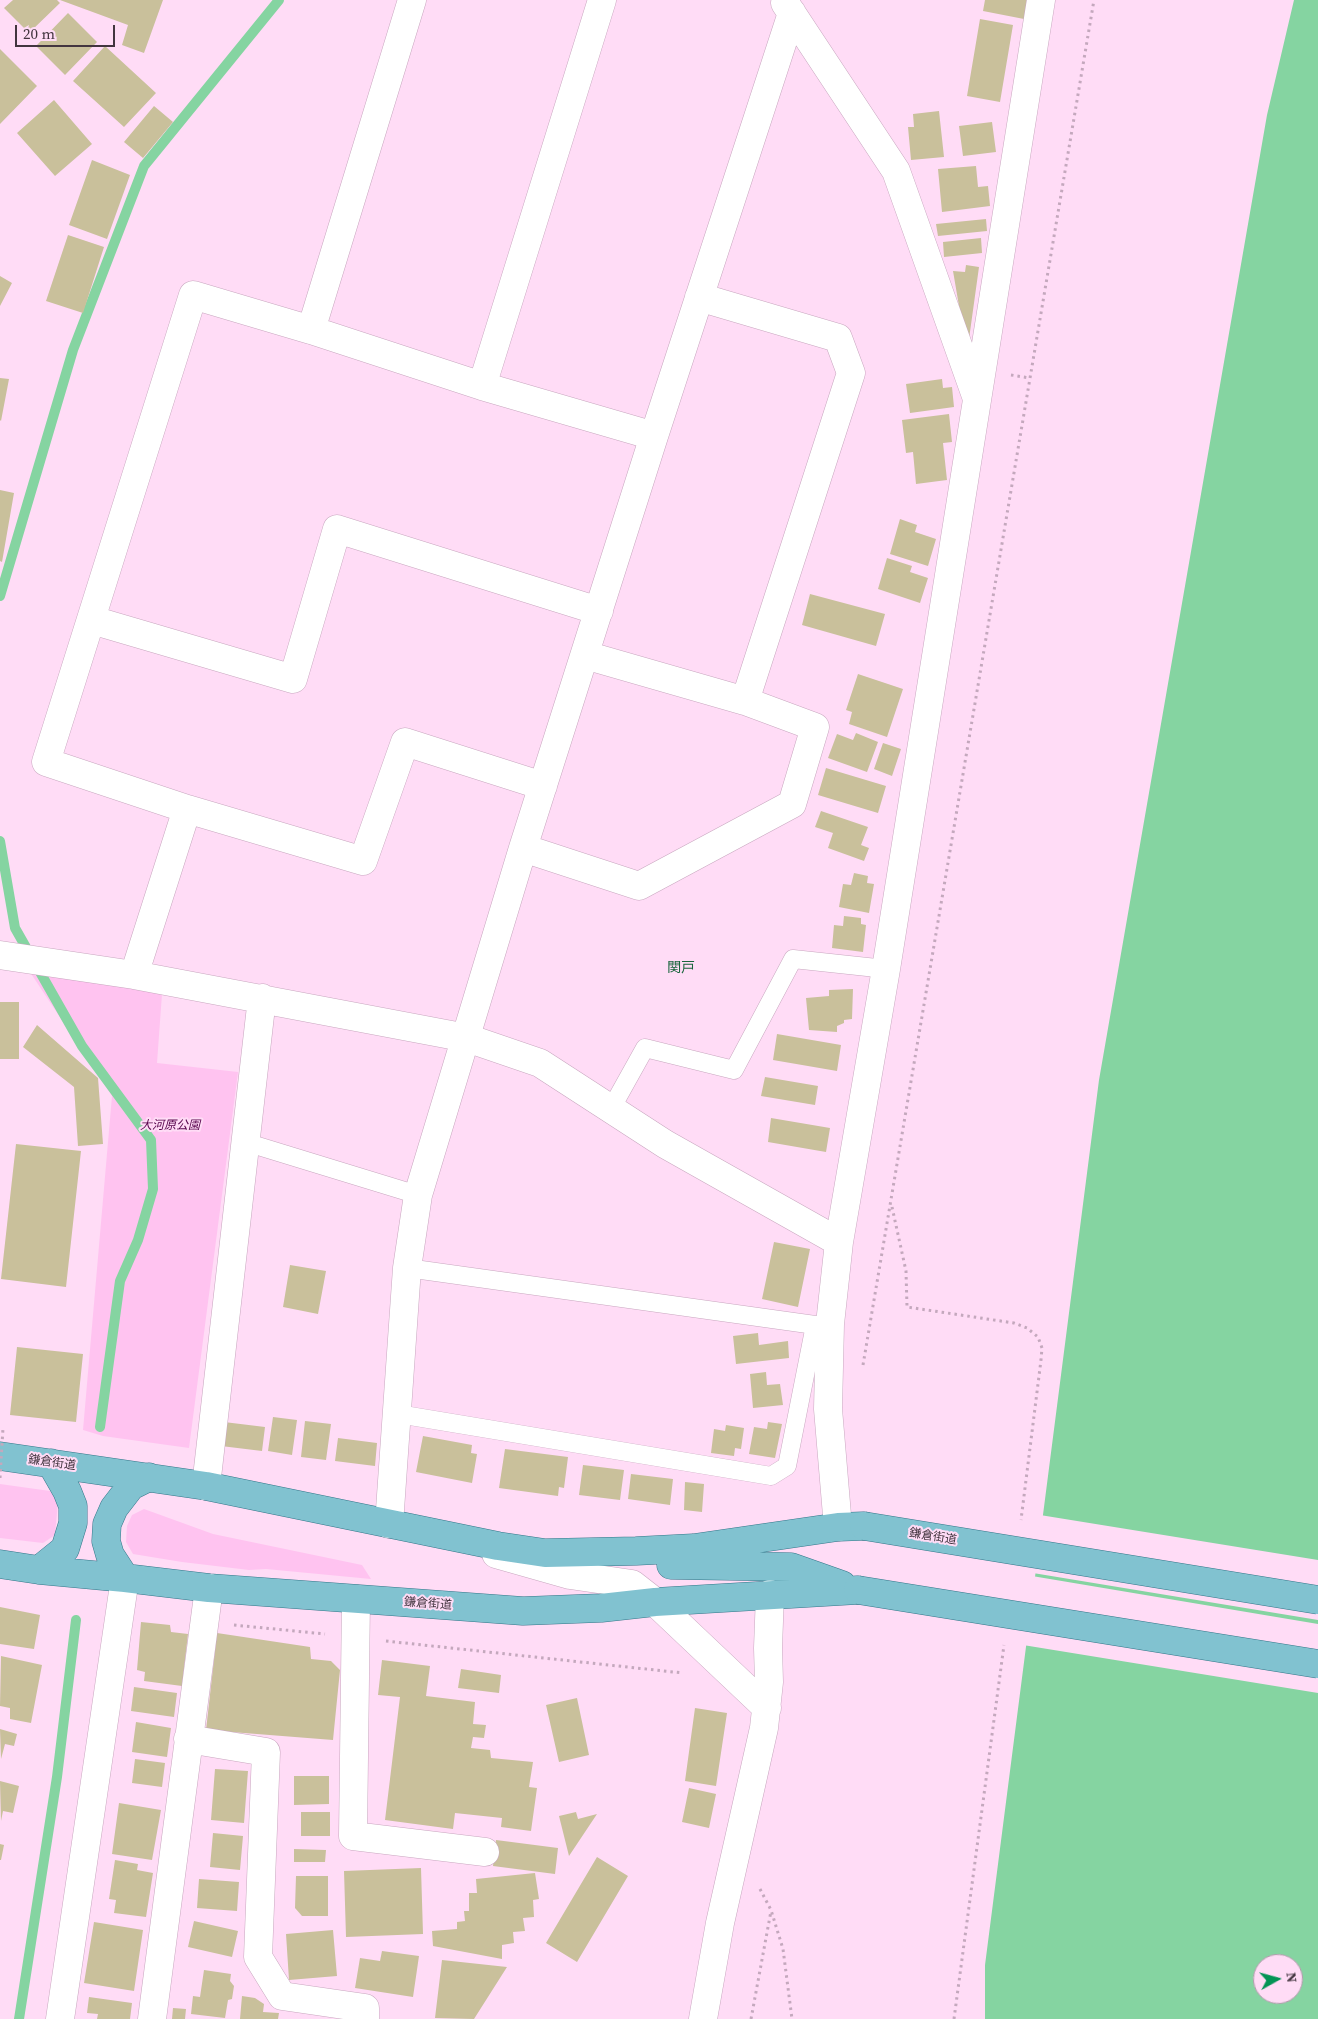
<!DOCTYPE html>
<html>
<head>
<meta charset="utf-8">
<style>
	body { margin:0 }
	#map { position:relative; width:1318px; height:2019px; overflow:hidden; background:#ffdcf6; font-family:"Source Serif 4",serif }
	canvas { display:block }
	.north { position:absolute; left:1253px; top:1954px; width:50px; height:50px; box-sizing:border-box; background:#ffdcf6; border:1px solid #b499ad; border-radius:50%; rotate:83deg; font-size:14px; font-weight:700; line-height:20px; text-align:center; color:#43353f }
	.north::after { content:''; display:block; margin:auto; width:18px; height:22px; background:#039455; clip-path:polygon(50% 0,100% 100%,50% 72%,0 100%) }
	.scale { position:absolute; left:15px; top:25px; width:100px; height:22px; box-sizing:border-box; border:2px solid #43353f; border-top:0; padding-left:6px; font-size:15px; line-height:18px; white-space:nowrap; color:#43353f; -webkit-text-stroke:4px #ffdcf6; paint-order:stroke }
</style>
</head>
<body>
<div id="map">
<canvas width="1318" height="2019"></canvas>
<div class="north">N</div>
<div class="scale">20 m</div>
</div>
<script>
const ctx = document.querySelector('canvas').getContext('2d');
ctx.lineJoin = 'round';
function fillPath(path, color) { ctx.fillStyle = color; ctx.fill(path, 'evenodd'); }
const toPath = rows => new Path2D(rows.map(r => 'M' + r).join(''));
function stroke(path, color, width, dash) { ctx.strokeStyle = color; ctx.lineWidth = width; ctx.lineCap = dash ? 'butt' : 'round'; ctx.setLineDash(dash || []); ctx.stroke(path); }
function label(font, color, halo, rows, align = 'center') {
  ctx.font = font + ' "Source Serif 4","Noto Sans JP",serif'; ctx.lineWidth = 4; ctx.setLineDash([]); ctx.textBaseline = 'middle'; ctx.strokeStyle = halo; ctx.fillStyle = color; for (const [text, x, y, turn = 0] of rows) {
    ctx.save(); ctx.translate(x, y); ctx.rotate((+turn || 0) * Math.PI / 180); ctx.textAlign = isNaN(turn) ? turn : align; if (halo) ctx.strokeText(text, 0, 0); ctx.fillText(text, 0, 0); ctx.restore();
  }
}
fillPath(toPath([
	[26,966,162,994,157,1063,238,1072,189,1448,103,1436,83,1430,112,1096],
	[0,1484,50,1491,58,1502,55,1535,43,1543,0,1538],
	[144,1509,213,1534,362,1565,371,1579,266,1569,249,1570,182,1562,133,1554,126,1542,127,1526,132,1515]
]), '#ffc3f0');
fillPath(toPath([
	[1294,0,1318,0,1318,2019,985,2019,985,1965,1099,1080,1267,115],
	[1263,1964,1293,1964,1293,1994,1263,1994]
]), '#85d4a1');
fillPath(toPath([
	[1040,1515,1318,1560,1318,1620,1033,1573],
	[1032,1576,1318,1624,1318,1693,1023,1645]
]), '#ffdcf6');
stroke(toPath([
	[0,596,73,350,144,166,279,0],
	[0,841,15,928,82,1046,151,1140,153,1189,138,1240,120,1281,100,1427],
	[19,2019,57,1777,76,1620]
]), '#85d4a1', 10);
fillPath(toPath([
	[13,0,57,0,60,3,29,33,4,8],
	[60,0,163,0,144,53,122,45,128,25],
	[985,0,1028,0,1024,19,983,11],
	[68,13,97,42,65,75,36,46],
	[980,19,1013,25,1000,102,967,96],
	[105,46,156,93,124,127,73,81],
	[0,49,37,86,0,124],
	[54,100,92,144,55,176,17,133],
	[154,106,173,122,143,158,124,142],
	[939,111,944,157,911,160,908,127,914,127,913,114],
	[992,122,996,152,963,156,959,126],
	[92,160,130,175,107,239,69,225],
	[976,166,978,187,988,186,990,206,942,212,938,169],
	[986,219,987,231,938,236,936,224],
	[68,235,104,247,83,313,46,301],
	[981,238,982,253,944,257,943,242],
	[966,265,979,267,969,339,965,341,953,271,965,272],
	[0,276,12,283,0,306],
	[0,378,9,379,1,421,0,420],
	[942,379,943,388,952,387,954,407,910,413,906,384],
	[949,414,952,442,943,443,947,480,916,484,913,452,906,453,902,420],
	[0,490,14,493,2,562,0,561],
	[900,519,917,525,915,532,936,539,928,566,890,554],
	[887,558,912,566,910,572,928,578,920,603,878,589],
	[810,594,885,614,876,646,802,625],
	[858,674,903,689,887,737,849,724,852,712,846,710],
	[856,733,878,742,867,772,828,758,837,734,853,740],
	[883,743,901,749,892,776,874,769],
	[826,768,886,786,878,813,818,795],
	[821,811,868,827,861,845,869,848,864,861,828,848,833,833,815,827],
	[854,873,868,876,867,883,874,884,869,913,839,907,843,884,851,885],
	[844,916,861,918,861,924,866,925,863,952,832,948,834,925,843,926],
	[853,989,852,1019,844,1020,844,1023,837,1026,837,1032,809,1030,806,998,829,996,829,990],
	[0,1002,19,1002,19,1059,0,1059],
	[37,1025,98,1078,103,1144,78,1146,74,1087,23,1047],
	[777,1034,841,1045,837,1071,773,1060],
	[765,1077,818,1086,815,1105,761,1096],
	[771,1118,830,1128,826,1152,768,1142],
	[16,1144,81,1151,66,1287,1,1279],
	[774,1242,810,1249,798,1307,762,1299],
	[290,1265,326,1271,318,1314,283,1307],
	[758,1333,759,1345,788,1341,789,1358,736,1364,733,1336],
	[17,1347,83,1354,76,1422,10,1415],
	[766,1372,767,1385,780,1384,783,1405,753,1408,750,1374],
	[273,1417,297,1420,292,1455,268,1451],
	[305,1421,331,1424,326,1460,301,1457],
	[224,1422,265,1427,262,1451,221,1446],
	[768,1422,782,1424,775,1458,749,1454,754,1427,767,1429],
	[726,1425,744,1428,741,1449,735,1448,734,1456,711,1453,714,1429,725,1431],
	[423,1436,472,1445,471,1453,477,1454,472,1483,416,1472],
	[338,1438,377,1443,375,1466,335,1461],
	[505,1449,568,1457,564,1488,559,1487,558,1496,499,1488],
	[583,1465,624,1470,620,1500,579,1495],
	[631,1474,673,1479,670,1505,628,1499],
	[685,1482,704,1484,702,1512,684,1510],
	[0,1607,40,1615,34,1649,0,1644],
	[141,1622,170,1625,171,1632,188,1634,182,1686,144,1681,145,1672,137,1670],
	[217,1633,310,1647,311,1659,331,1661,340,1670,333,1740,206,1730],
	[1,1656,42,1665,31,1723,10,1719,10,1708,0,1706],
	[382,1660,430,1666,426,1696,475,1702,473,1724,486,1725,484,1738,473,1737,471,1748,490,1750,491,1758,533,1762,529,1787,537,1788,531,1831,501,1827,502,1818,455,1813,453,1829,385,1820,400,1697,378,1695],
	[461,1669,501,1675,499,1693,458,1688],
	[134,1687,177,1693,174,1717,131,1711],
	[577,1698,589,1755,559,1762,546,1705],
	[695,1708,727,1713,716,1786,685,1781],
	[136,1722,171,1728,167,1757,132,1752],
	[0,1729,17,1734,14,1746,5,1744,1,1759],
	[135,1759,165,1763,162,1787,132,1783],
	[215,1769,248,1771,244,1823,211,1820],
	[294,1776,329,1776,329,1804,294,1805],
	[0,1781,19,1786,13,1813,3,1811,1,1821],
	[689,1788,716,1794,709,1828,682,1822],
	[119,1803,161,1810,152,1860,112,1854],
	[301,1812,330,1812,330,1836,301,1836],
	[576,1812,578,1819,597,1814,569,1856,559,1816],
	[213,1833,243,1836,240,1870,210,1867],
	[496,1840,558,1848,555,1874,493,1866],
	[0,1844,4,1845,1,1860,0,1860],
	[294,1849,326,1850,325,1862,294,1862],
	[597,1857,628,1876,577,1962,546,1943],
	[115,1860,138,1864,137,1870,153,1873,146,1917,114,1913,116,1900,109,1899],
	[421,1868,423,1934,346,1937,344,1871],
	[535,1873,539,1899,533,1900,534,1917,523,1918,525,1931,513,1932,514,1943,502,1945,502,1959,433,1946,432,1931,457,1929,457,1922,465,1921,464,1911,469,1911,469,1893,477,1893,476,1879],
	[296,1876,328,1876,328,1916,302,1916,295,1908],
	[199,1879,239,1882,237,1911,197,1908],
	[194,1921,238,1931,232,1957,188,1947],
	[94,1922,143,1930,134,1991,84,1983],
	[333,1930,337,1976,289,1980,286,1934],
	[382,1951,419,1956,413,1997,355,1988,360,1958,380,1961],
	[442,1960,507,1967,474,2019,435,2018],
	[204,1970,231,1974,230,1981,234,1986,232,1999,228,2000,225,2018,191,2014,193,1996,200,1997],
	[242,1996,255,1998,264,2004,263,2012,279,2013,278,2019,240,2019],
	[89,1997,132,2003,130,2019,97,2019,98,2014,87,2013],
	[173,2008,186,2009,185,2019,172,2019]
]), '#c9c09b');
const lane = toPath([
	[611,1109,645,1048,734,1070,793,959,886,969],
	[245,1142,418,1195],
	[407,1268,815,1325,827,1324],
	[398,1414,771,1476,787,1466,815,1325]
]);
const street = toPath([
	[785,3,896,171,976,396],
	[311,330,412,0],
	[482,386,602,0],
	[92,620,293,679,337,529,599,611],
	[585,655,745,701,851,373,838,338,699,297],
	[543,786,405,742,363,861,187,809,46,762,193,295,311,330,482,386,654,436],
	[523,848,639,886,792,804,815,727,745,701],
	[0,955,134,975,467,1038,540,1063,665,1144,839,1242,830,1324,828,1409,838,1527],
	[134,975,187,809],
	[839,1242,886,969,1041,0],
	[206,1486,262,998],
	[389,1524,407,1268,418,1195,523,848,654,436,792,13],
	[496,1554,570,1575,632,1584,655,1602,767,1708],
	[356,1599,353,1836,485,1852],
	[188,1739,266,1752,258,1957,282,1996,365,2008,365,2019],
	[60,2019,125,1578],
	[152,2019,209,1588],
	[703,2019,720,1923,764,1728,769,1682,768,1648,770,1594]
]);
const primary = toPath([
	[0,1456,206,1486,498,1546,545,1553,636,1551,694,1548,838,1527,864,1526],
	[0,1564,39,1570,125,1578,209,1588,523,1611,601,1608,655,1602,858,1590],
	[671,1565,791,1567,842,1585],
	[39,1570,65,1549,73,1523,73,1506,67,1491,51,1463],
	[125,1578,110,1555,106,1541,107,1524,114,1508,131,1486,149,1477]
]);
stroke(lane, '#c8a7bf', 19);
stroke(street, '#c8a7bf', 29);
stroke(primary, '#357789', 29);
stroke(toPath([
	[1011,375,1030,378],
	[892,1207,906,1271,907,1307,1014,1323,1027,1328,1038,1337,1042,1348,1041,1360,1021,1520],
	[863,1365,1094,0],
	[234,1625,325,1634],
	[386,1641,683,1673],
	[760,1889,771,1910,783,1949,792,2019],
	[751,2019,771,1911],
	[954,2019,1004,1645]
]), '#c4a8bd', 3, [2.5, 4]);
stroke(lane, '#fff', 18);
stroke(street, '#fff', 28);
stroke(primary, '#81c2d0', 28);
const primaryBridge = toPath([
	[864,1526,1318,1600],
	[858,1590,1318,1664]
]);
stroke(primaryBridge, '#357789', 29, []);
stroke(toPath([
	[0,1478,3,1428]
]), '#c4a8bd', 3, [2.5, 4]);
stroke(primaryBridge, '#81c2d0', 28);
label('italic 12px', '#56024b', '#ffdcf6', [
	["大河原公園",170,1126]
]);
label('12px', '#43353f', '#ffdcf6', [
	["鎌倉街道",52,1463,8],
	["鎌倉街道",933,1537,9],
	["鎌倉街道",428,1604,4]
]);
label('14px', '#18653c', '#ffdcf6', [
	["関戸",681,968]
]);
</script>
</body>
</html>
